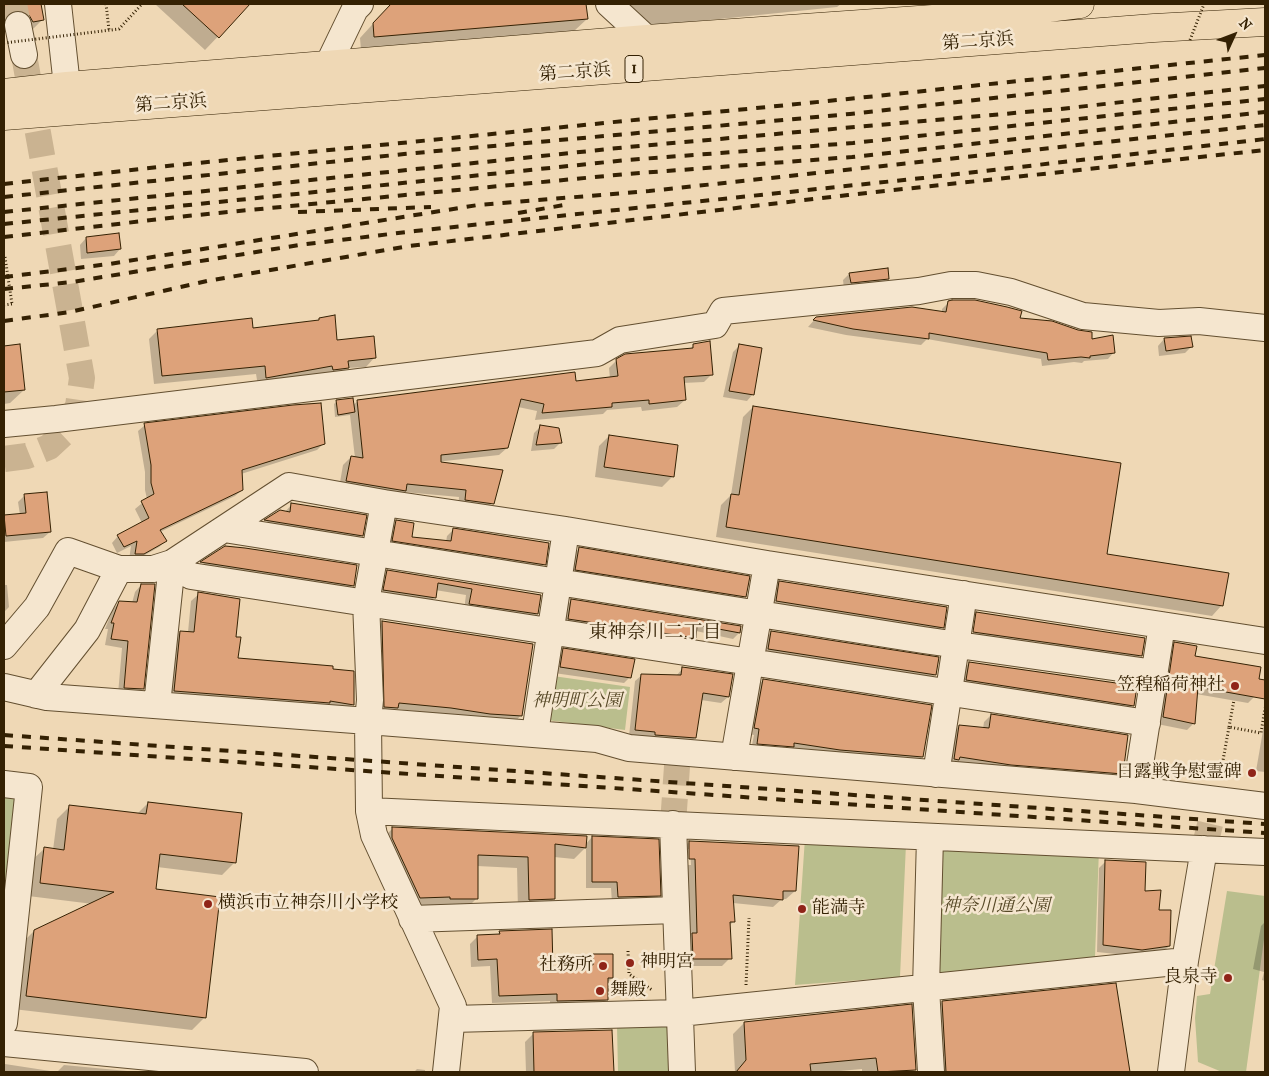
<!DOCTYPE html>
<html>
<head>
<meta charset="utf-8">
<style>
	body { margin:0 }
	#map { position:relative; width:1269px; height:1076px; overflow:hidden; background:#efd8b5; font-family:"IM FELL French Canon",serif }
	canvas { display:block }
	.frame { position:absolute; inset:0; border:5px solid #342103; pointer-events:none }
	.north { position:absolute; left:1209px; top:10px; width:50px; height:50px; -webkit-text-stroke:4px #f5e6cf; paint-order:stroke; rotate:47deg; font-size:14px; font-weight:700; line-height:20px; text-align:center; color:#342103 }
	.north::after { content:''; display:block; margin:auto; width:18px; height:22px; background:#342103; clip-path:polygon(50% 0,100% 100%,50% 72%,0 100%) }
</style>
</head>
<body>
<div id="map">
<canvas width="1269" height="1076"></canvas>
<div class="frame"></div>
<div class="north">N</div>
</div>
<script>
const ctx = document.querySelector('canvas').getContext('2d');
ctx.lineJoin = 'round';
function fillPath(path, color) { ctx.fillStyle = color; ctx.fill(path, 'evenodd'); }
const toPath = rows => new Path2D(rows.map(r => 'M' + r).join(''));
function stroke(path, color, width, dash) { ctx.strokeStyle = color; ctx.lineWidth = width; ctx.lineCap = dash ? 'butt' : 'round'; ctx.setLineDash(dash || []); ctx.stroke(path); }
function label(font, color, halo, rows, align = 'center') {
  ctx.font = font + ' "IM FELL French Canon","Noto Serif JP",serif'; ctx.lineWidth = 5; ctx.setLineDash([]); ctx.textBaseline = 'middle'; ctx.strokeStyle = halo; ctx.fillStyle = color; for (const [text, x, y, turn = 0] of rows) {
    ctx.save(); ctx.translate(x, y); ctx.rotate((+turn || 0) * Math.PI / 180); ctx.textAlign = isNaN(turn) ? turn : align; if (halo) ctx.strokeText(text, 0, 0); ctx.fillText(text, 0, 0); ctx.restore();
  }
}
fillPath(toPath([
	[553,676,630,687,625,730,547,720],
	[4,789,24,791,4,907],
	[805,838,906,844,900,977,795,985],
	[944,845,1099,849,1095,957,932,976,936,854],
	[1227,891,1265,896,1265,932,1246,1072,1222,1072,1198,1062,1195,1018,1197,996,1210,994],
	[667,1023,669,1072,618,1072,617,1026]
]), '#babe8d');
fillPath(toPath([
	[4,4,40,4,43,19,33,29,23,31,13,21,4,20],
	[155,4,249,4,205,50],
	[391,4,582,4,585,6,587,19,573,32,361,50,360,38],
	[614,4,841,4,837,7,651,26],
	[86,238,120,249,114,256,81,259,80,245],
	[887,270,888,278,881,285,844,289,843,280,849,274],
	[949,302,1019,319,1114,352,1108,359,1084,361,1082,363,1074,362,1042,366,1041,359,927,339,921,345,846,335,808,327,816,318,942,312,942,309],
	[252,329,374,358,366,367,347,368,339,376,258,386,256,374,154,384,149,339,158,330],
	[1164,339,1191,347,1185,353,1159,356,1158,346],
	[18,345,24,390,10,403,4,404,4,347],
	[694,345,712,374,704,382,683,383,685,400,677,407,642,411,641,407,607,410,603,414,535,420,537,411,518,407,507,448,499,455,436,462,492,503,485,511,458,507,459,497,404,492,397,498,339,488,343,465,351,457,355,458,350,415,335,417,334,404,337,401,353,405,358,401,610,379,609,368,617,360,689,350],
	[740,345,753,394,747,401,723,397,733,352],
	[753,407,1106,555,1222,605,1212,616,716,537,721,505,731,495,743,417],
	[145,425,324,443,317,450,241,474,242,490,235,496,160,532,166,541,159,547,136,560,129,560,131,546,117,553,112,543,118,536,142,523,135,509,147,499,145,490,145,472,138,431],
	[540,427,560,443,554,449,531,451,534,433],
	[609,436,672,477,662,487,595,477,599,446],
	[25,495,50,532,43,538,4,542,4,517,20,515,18,502],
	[292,504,362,535,355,542,260,527,280,511,285,512],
	[397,521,410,538,446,542,447,536,453,530,544,564,538,571,387,547,390,528],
	[225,548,353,585,346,592,196,569],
	[579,549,745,596,738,603,569,576,572,555],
	[387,571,540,596,537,614,530,620,464,610,466,595,435,590,434,598,428,604,378,597,381,578],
	[780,582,942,627,936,634,770,608,773,589],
	[4,585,7,585,9,607,4,612],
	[141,585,142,689,136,695,118,694,122,648,105,645,108,629,105,629,113,609,119,603,132,603,135,592],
	[199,594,237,659,353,704,346,712,167,699,173,640,180,632,188,632,191,601],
	[571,601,740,627,739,633,733,639,696,631,695,638,689,644,562,624,565,607],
	[977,613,1141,655,1134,662,967,638,970,619],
	[974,619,977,619,974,638,971,638],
	[382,622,521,715,515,722,483,720,444,714,396,709,390,714,378,713,376,628],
	[771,632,935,675,928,681,762,656,765,639],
	[1175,644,1194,657,1255,696,1248,703,1196,694,1193,724,1187,730,1157,724,1168,650],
	[564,650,630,677,624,683,554,673,557,656],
	[969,663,1133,705,1126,712,960,686,963,670],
	[683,668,728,697,721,703,701,700,695,738,688,744,629,736,635,681,642,675,676,676],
	[763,680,922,757,916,763,751,750,754,735,748,734,757,687],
	[991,715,1122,773,1116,780,948,765,953,733,959,726,983,729,984,722],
	[1265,719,1265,772,1256,771],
	[148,803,235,862,222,875,157,867,154,890,205,1017,192,1030,13,1009,21,944,34,931,93,904,28,896,31,861,44,849,53,850,57,819,70,806,137,814],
	[393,828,585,845,592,837,659,895,653,902,612,903,611,888,586,888,586,847,574,859,554,857,554,899,542,910,518,911,517,868,477,866,477,898,465,910,408,909,381,840],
	[689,842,795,891,786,899,782,899,773,907,733,903,734,921,729,926,730,958,722,966,686,966,681,850],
	[688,849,690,849,691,865,688,865],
	[1106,861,1144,892,1158,912,1169,946,1162,953,1135,956,1097,952,1099,868],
	[1265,922,1265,981,1262,980,1264,972,1253,969,1261,926],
	[500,932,552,971,586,967,586,963,593,956,612,978,607,983,607,999,600,1007,550,1008,550,1001,492,1003,490,966,471,967,470,944,477,937,496,936],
	[1115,985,1129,1072,933,1072,930,1015,942,1002],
	[911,1006,915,1069,912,1072,862,1072,862,1069,829,1072,735,1072,733,1034,744,1023],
	[611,1031,613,1072,526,1072,525,1042,534,1033],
	[5,1064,57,1072,64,1065,138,1072,4,1072],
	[417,1069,425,1070,425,1072,414,1072]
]), '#0003');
const building = toPath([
	[4,4,41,4,44,20,33,22,29,15,23,11,16,10,8,13,4,21,4,4],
	[182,4,250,4,219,38,182,4],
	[391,4,586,4,588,19,374,37,373,23,391,4],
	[119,233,121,249,87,253,86,237,119,233],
	[888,268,889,279,851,283,849,273,888,268],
	[952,300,975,300,1007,307,1022,311,1020,318,1052,321,1078,330,1092,332,1092,339,1113,335,1115,353,1090,356,1090,358,1081,357,1048,360,1047,353,929,333,929,339,853,329,813,320,816,317,912,307,946,312,948,301,952,300],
	[335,315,337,340,374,336,376,358,348,361,349,368,333,370,332,366,266,378,265,366,162,376,157,329,252,318,253,328,319,320,319,318,335,315],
	[1191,336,1193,347,1166,351,1164,338,1191,336],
	[710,341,713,375,684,377,686,400,649,404,649,400,612,403,612,407,542,413,544,404,521,399,508,448,441,455,441,462,503,470,494,504,465,500,466,490,407,484,406,491,346,481,351,456,363,458,357,400,575,372,576,381,618,376,616,359,625,354,693,348,693,344,710,341],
	[20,344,25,390,4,392,4,346,20,344],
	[739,344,762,348,754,395,729,391,739,344],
	[353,398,355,412,338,415,336,400,353,398],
	[321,403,325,444,242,470,243,490,160,530,167,541,144,554,135,554,137,541,124,547,117,535,149,518,141,501,154,494,151,483,151,465,144,423,293,405,321,403],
	[753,406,1121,463,1107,554,1229,573,1223,606,726,527,731,494,739,495,753,406],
	[540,425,559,428,562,443,536,445,540,425],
	[609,435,678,445,674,477,604,467,609,435],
	[47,492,51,532,6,536,4,515,26,513,24,494,47,492],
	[291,503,367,515,363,536,264,520,280,510,290,512,291,503],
	[396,520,414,523,412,537,451,541,453,528,549,543,546,565,392,541,396,520],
	[225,546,245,548,357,565,354,586,200,562,225,546],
	[579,547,750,576,746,597,575,570,579,547],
	[387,570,541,595,538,614,469,604,472,589,438,583,436,598,383,590,387,570],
	[779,581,947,607,944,628,776,601,779,581],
	[141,584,155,584,144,689,124,688,128,641,111,639,114,623,111,623,119,601,137,602,141,584],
	[198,592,240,599,236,637,241,637,238,658,333,666,333,669,354,671,354,705,330,701,330,703,174,691,180,631,194,632,198,592],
	[571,599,741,626,740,633,697,625,696,638,568,619,571,599],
	[976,612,1145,638,1142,656,973,632,976,612],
	[382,621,533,644,522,716,490,714,451,708,399,703,398,708,384,707,382,621],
	[771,631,939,657,936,675,768,649,771,631],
	[1174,642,1197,646,1195,656,1261,667,1259,679,1265,680,1265,699,1198,687,1195,724,1163,717,1174,642],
	[563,648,635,659,631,678,560,667,563,648],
	[969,662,1137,686,1134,706,966,680,969,662],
	[682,667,733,674,729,697,703,693,696,738,655,735,655,732,635,730,641,674,681,675,682,667],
	[763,679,932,705,923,757,840,750,794,743,794,747,757,744,759,729,754,728,763,679],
	[991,714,1128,735,1123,774,1011,765,960,757,959,760,954,759,959,725,989,728,991,714],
	[148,802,242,813,236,863,160,854,156,889,220,897,206,1018,26,996,34,930,114,892,40,883,44,847,64,850,69,805,146,814,148,802],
	[392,827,587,836,586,848,555,844,555,899,529,900,528,857,478,855,478,899,450,899,450,897,420,898,392,838,392,827],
	[592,836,659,839,661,896,618,897,617,882,592,882,592,836],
	[689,841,799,846,796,891,783,891,783,900,733,895,735,922,730,922,732,959,693,959,692,933,697,933,695,859,689,859,689,841],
	[1105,860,1146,862,1145,891,1161,890,1159,910,1171,910,1170,946,1142,950,1103,945,1105,860],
	[552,929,553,969,593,965,593,954,613,954,613,978,608,978,608,1000,557,1001,557,994,499,996,497,959,478,960,477,935,500,934,499,931,552,929],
	[1116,983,1130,1072,946,1072,942,1001,1116,983],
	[912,1004,916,1070,878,1072,876,1058,810,1064,811,1072,736,1072,746,1060,744,1022,912,1004],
	[612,1030,614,1072,534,1072,533,1032,612,1030]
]);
fillPath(building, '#dda27a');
stroke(building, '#342103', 1);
stroke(toPath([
	[14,4,18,25],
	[4,459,27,456,49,447,64,433,78,406,82,378,24,55],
	[673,824,678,752],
	[1204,849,1216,800]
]), '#cab391', 26, [26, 13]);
const minor = toPath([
	[58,4,67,86],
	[609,4,647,39],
	[18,25,24,55],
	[328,65,355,9,360,4],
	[4,424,56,419,597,353,620,340,715,325,723,311,919,291,951,285,976,285,1011,292,1083,316,1159,323,1199,321,1265,328],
	[384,503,366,602,370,700,368,721,597,739,629,748,1136,790,1265,806],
	[224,529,923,640,1155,673],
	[4,646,37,607,68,551,119,569,153,569,172,563,289,486,384,503,566,530,767,564,1265,641],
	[4,687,47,697,368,721,369,811,374,835,453,1006,446,1072],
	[36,695,87,630,119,569],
	[157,705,172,563,191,576,1147,723],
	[535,733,566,530],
	[734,757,767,564],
	[936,774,964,594],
	[4,784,29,787,4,1023],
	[1136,790,1162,625],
	[369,811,1265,852],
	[673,824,682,1072],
	[930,837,926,988,931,1072],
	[412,919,676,910],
	[452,1019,680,1013,1185,961],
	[4,1043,305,1072],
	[1171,1072,1185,961,1204,849]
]);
const highway = toPath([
	[4,93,67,86,647,39,990,15,1080,4],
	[4,116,1154,28,1265,22]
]);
stroke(minor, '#634f30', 28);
stroke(highway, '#342103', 29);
stroke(toPath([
	[106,4,109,30],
	[4,257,5,257],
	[4,305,12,304],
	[1229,727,1234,700],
	[1220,777,1229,727,1261,733,1265,708],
	[628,951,629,974,652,990],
	[746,985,749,918]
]), '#342103', 3, [1, 2.5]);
stroke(minor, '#f5e6cf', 26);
stroke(highway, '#efd8b5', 28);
stroke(toPath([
	[4,184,177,165,848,99,1265,55],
	[4,197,404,154,850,114,1265,68],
	[4,212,628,147,1060,109,1265,86],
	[298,212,431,207],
	[518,213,570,204],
	[4,224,627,160,853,143,1265,99],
	[4,237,187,216,405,195,627,174,852,157,1265,112],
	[4,277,109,264,478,205,649,191,1265,125],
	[4,289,72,282,299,245,415,231,923,178,1265,139],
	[4,321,70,312,207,281,409,246,848,195,1265,150],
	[4,735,1265,824],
	[4,746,1265,833]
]), '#342103', 4, [9, 9]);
stroke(toPath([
	[1190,40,1204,4],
	[4,43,119,29,142,4],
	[5,257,12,304]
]), '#342103', 3, [1, 2.5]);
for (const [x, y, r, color] of [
	[1235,686,5,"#8f2418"],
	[1252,773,5,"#8f2418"],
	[208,904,5,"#8f2418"],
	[802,909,5,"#8f2418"],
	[630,963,5,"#8f2418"],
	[603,966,5,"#8f2418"],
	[1228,978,5,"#8f2418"],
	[600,991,5,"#8f2418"]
]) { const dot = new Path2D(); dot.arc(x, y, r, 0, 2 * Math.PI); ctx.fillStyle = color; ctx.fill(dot); stroke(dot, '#f5e6cf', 2); }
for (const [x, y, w] of [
	[634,69,18]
]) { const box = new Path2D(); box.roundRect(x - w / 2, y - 13.5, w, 27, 4); ctx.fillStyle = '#f5e6cf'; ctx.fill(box); stroke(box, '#342103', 1); }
label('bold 16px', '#342103', null, [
	["1",634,69]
]);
label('18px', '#342103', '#f5e6cf', [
	["第二京浜",978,42,-4],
	["第二京浜",575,73,-4],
	["第二京浜",171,104,-4]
]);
label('18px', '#342103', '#f5e6cf', [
	["笠䅣稲荷神社",1225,686],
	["日露戦争慰霊碑",1242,773],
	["横浜市立神奈川小学校",218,904,"left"],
	["能満寺",812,909,"left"],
	["神明宮",640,963,"left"],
	["社務所",593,966],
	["良泉寺",1218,978],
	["舞殿",610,991,"left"]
], 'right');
label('italic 18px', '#564826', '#f5e6cf', [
	["神明町公園",577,702],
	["神奈川通公園",996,907]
]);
label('19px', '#342103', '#f5e6cf', [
	["東神奈川二丁目",655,633]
]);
</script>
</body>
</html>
